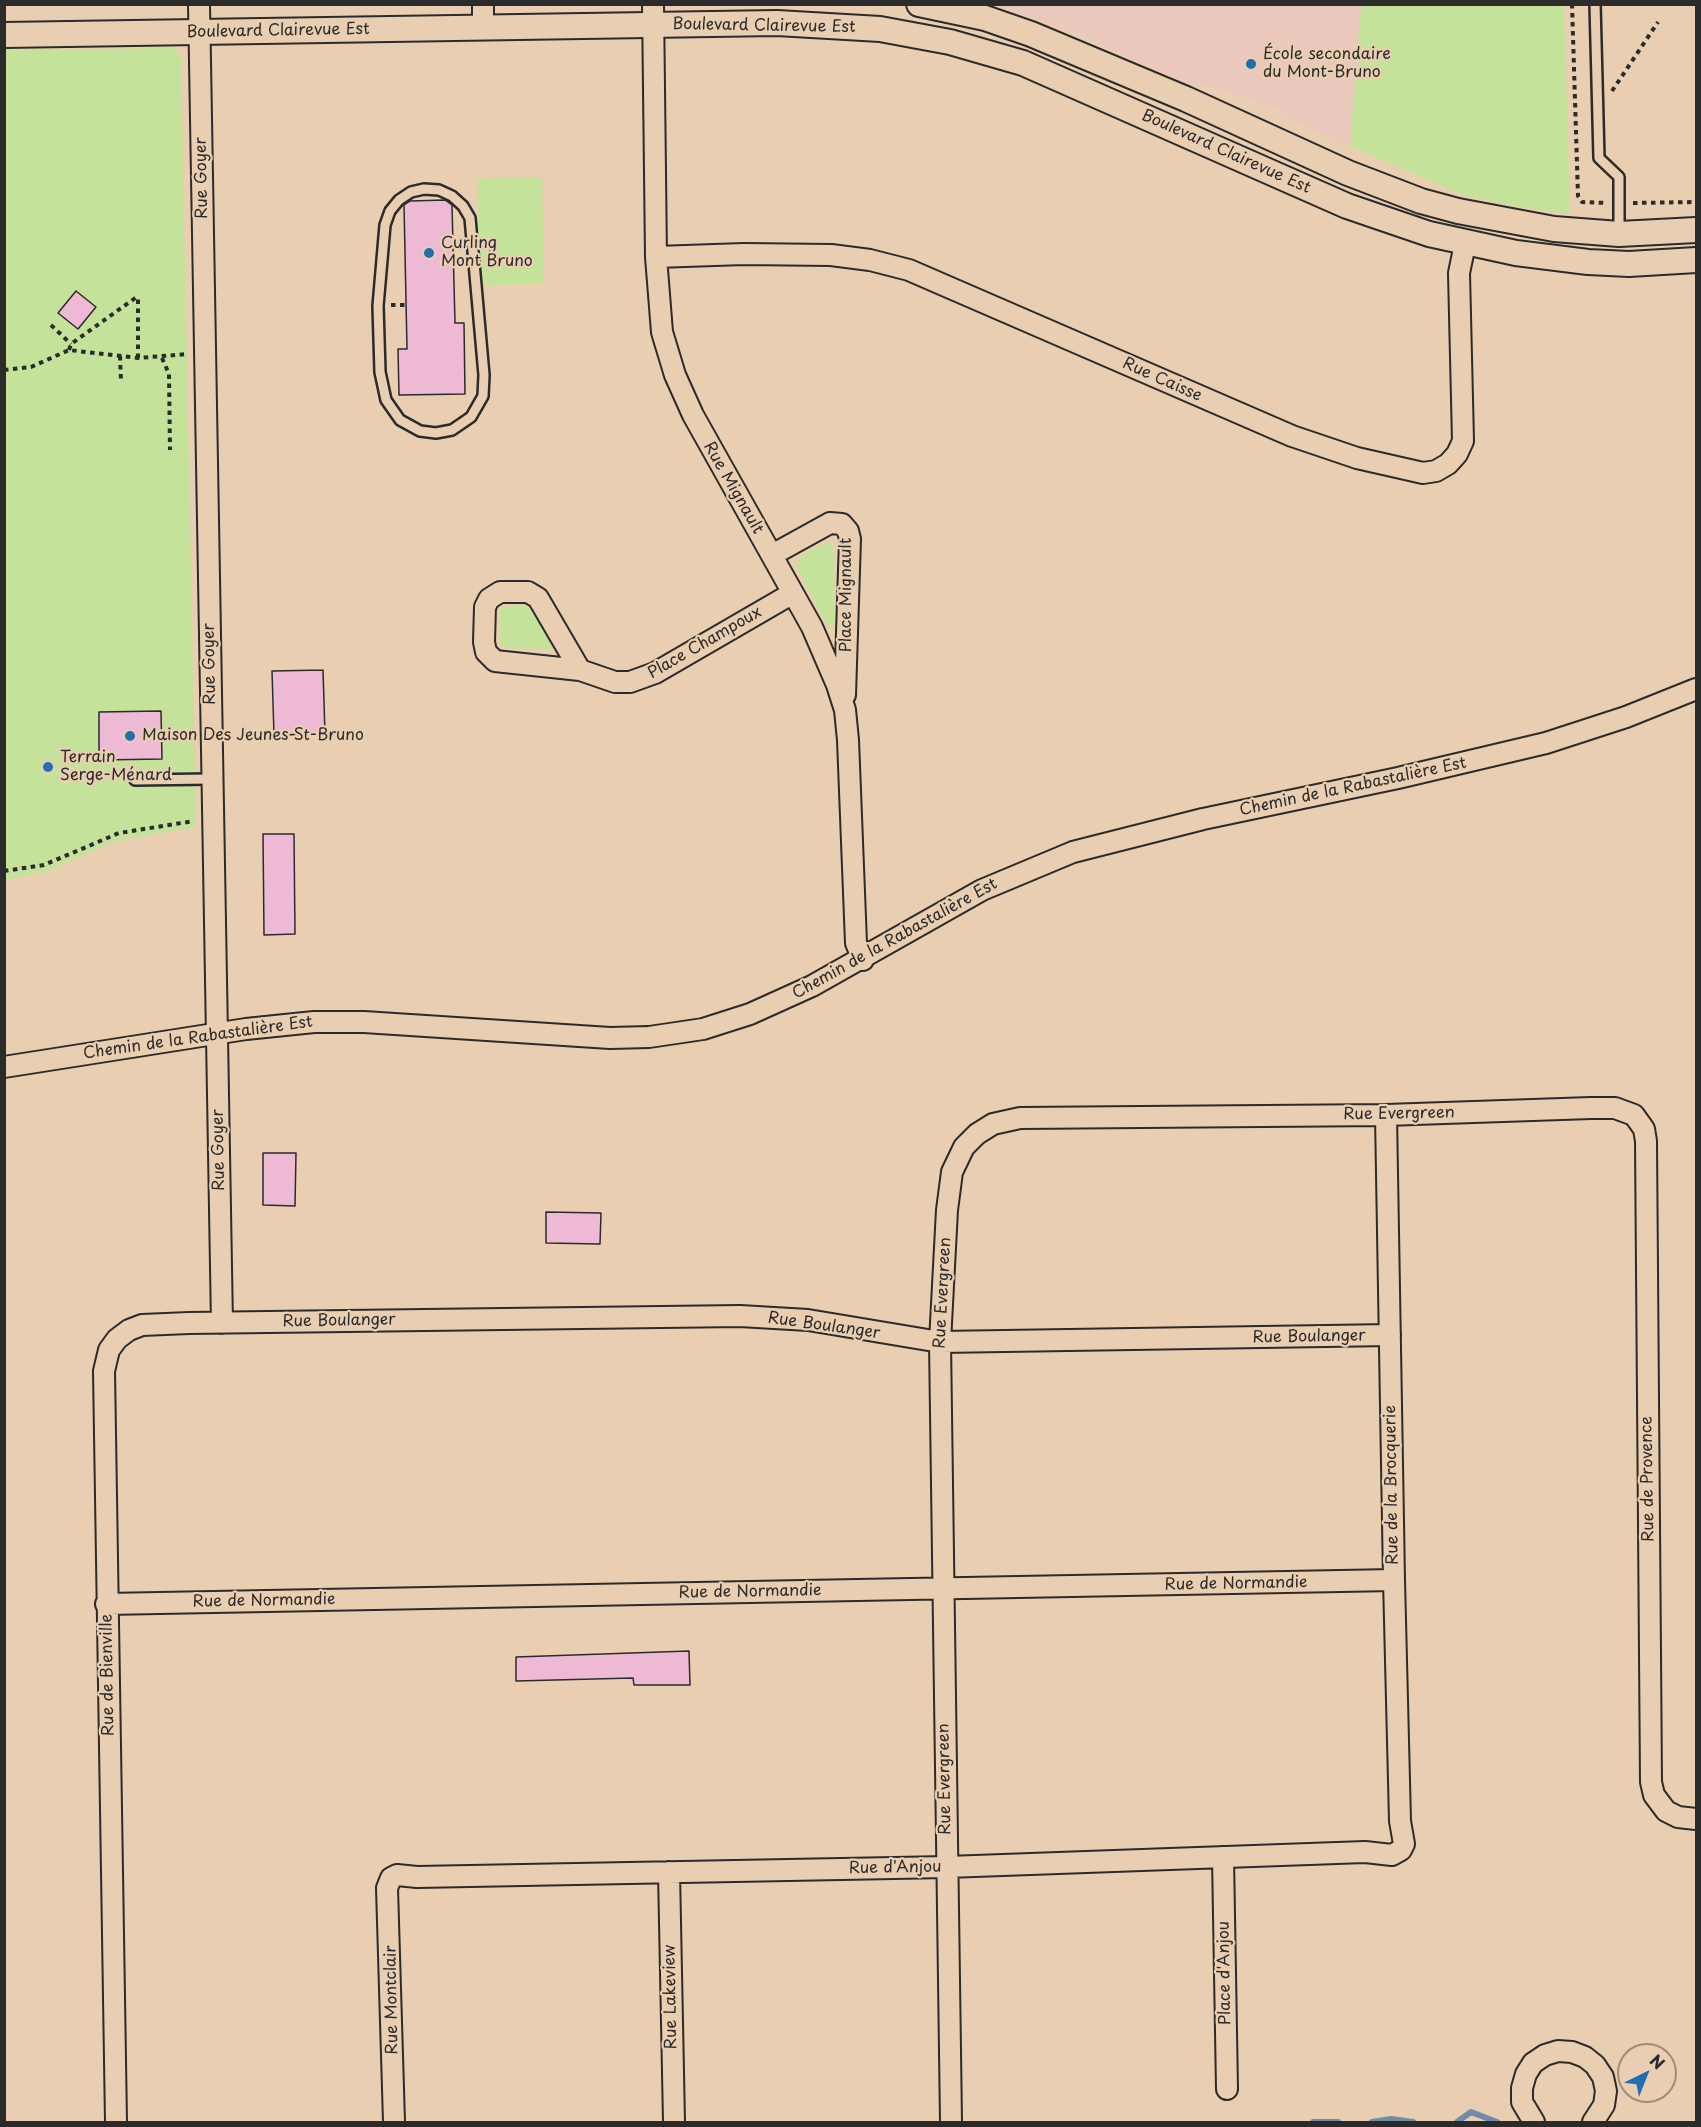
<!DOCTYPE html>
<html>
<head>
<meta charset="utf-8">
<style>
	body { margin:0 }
	#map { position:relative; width:1701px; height:2127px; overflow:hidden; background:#eaceb1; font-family:"Playpen Sans",sans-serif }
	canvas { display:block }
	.frame { position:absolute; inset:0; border:6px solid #2b2b2b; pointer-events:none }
	.north { position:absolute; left:1617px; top:2043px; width:60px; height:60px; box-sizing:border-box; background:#eaceb1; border:2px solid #9e8d7b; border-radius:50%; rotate:43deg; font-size:16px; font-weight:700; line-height:24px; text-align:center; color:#2b2b2b }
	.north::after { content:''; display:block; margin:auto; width:21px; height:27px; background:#1f6fb2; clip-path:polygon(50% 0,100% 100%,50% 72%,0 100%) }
</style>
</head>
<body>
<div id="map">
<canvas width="1701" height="2127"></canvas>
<div class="frame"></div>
<div class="north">N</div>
</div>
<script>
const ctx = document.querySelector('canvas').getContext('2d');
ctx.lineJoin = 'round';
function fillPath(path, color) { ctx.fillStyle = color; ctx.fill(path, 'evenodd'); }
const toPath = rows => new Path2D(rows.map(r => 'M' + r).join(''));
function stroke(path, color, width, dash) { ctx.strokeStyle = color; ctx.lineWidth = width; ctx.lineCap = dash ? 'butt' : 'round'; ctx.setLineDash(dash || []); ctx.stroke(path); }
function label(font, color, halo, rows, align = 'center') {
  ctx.font = font + ' "Playpen Sans",sans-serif'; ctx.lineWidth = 4.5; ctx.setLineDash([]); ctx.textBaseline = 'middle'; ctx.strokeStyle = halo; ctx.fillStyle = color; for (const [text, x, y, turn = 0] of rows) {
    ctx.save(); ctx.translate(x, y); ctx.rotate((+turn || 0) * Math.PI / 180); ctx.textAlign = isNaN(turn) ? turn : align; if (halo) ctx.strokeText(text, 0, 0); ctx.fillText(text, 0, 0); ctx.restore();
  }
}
fillPath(toPath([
	[994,5,1362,5,1350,146,1282,116,1281,109,1197,83,1189,85,1063,28]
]), '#ebc8bc');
fillPath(toPath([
	[1361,5,1564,5,1570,214,1520,207,1461,194,1350,146],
	[174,48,181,57,196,827,113,842,46,872,5,880,5,50],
	[542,177,544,284,479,285,477,179],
	[828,541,834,548,835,621,832,627,827,625,797,568,801,555],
	[523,604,532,609,553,644,551,649,505,648,500,644,500,608]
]), '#c4e29a');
stroke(toPath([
	[1313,2122,1338,2122],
	[1372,2122,1391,2119,1413,2122],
	[1457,2122,1471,2112,1497,2122]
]), '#708ca7', 6);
const building = toPath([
	[445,200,452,205,455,323,464,323,465,394,399,395,398,349,407,349,404,205,410,201,445,200],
	[76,291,96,307,78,329,58,313,76,291],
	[323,670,325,734,274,735,272,671,323,670],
	[161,711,162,759,99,760,99,712,161,711],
	[263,834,294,834,295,934,264,935,263,834],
	[263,1153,296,1153,295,1206,263,1205,263,1153],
	[546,1212,601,1213,600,1244,546,1243,546,1212],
	[689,1651,690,1685,634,1685,633,1678,516,1681,516,1657,689,1651]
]);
fillPath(building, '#eeb9d5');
stroke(building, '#2b2b2b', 1.5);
const service = toPath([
	[1595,4,1599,158,1619,177,1619,233],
	[424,189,439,190,452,196,463,206,470,218,484,375,483,396,471,417,452,430,436,433,420,431,400,420,386,400,380,372,378,306,385,225,390,211,399,200,411,192,424,189],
	[135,780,212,779]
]);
const minor = toPath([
	[199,4,222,1323],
	[483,4,483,28],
	[653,4,656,257,662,332,675,375,693,415,812,627,837,685,845,710,848,740,856,943,863,960],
	[656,257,744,254,831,255,870,260,909,270,1292,436,1357,458,1423,473,1436,471,1448,464,1457,454,1463,441,1459,273,1465,244],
	[772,555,830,523,842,524,848,531,850,539,845,695],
	[580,670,538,598,528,592,500,592,489,599,485,607,484,642,486,652,495,661,580,670,615,682,630,682,655,673,793,593],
	[4,1067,246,1029,314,1022,364,1022,610,1038,649,1037,703,1029,750,1014,812,986,982,890,1073,852,1203,819,1398,778,1546,743,1626,717,1696,689],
	[106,1604,1394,1580],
	[1223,1857,1227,2089],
	[669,1872,674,2122],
	[116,2122,104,1371,109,1350,117,1339,129,1330,142,1325,189,1323,740,1316,808,1320,940,1342,1390,1335],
	[394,2122,387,1888,391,1878,397,1875,417,1877,947,1867,1365,1852,1392,1855,1401,1850,1404,1844,1400,1821,1394,1580,1386,1115],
	[951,2122,940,1342,947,1210,952,1172,964,1147,977,1134,993,1124,1020,1118,1386,1115,1591,1108,1615,1108,1634,1115,1644,1129,1646,1141,1651,1782,1654,1795,1666,1811,1678,1817,1696,1819],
	[1534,2122,1522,2102,1522,2088,1526,2074,1533,2063,1545,2055,1558,2051,1572,2052,1585,2057,1595,2065,1603,2077,1606,2091,1604,2105,1593,2122]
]);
const tertiary = toPath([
	[919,4,985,18,1031,34,1186,99,1348,173,1421,201,1458,211,1554,229,1619,234,1696,230],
	[4,35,777,23,880,29,950,42,1023,63,1347,206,1429,234,1516,253,1588,262,1629,264,1696,260]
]);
stroke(service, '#2b2b2b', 14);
stroke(minor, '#2b2b2b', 24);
stroke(tertiary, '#2b2b2b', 28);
stroke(toPath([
	[1572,4,1578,196,1582,202,1607,203],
	[1612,91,1658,22],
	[1633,203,1696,202],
	[391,305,406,305],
	[51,325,71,344],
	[69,350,71,344,138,296],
	[120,356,121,381],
	[138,358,138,297],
	[162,358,169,374,170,450],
	[4,370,31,367,69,350,138,358,188,354],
	[4,871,44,865,119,833,194,821]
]), '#2b2b2b', 4, [4.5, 4.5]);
stroke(service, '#eaceb1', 9);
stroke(minor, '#eaceb1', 20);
stroke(tertiary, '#eaceb1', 24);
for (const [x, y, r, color] of [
	[1251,64,6,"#1f6fb2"],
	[429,253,6,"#1f6fb2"],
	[130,736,6,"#1f6fb2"],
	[48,767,6,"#1f6fb2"]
]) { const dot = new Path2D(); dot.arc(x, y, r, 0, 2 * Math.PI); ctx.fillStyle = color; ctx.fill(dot); stroke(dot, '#eaceb1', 2); }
label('16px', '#2b2b2b', '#eaceb1', [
	["Boulevard Clairevue Est",764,26,1],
	["Boulevard Clairevue Est",278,31,-1],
	["Boulevard Clairevue Est",1226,152,24],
	["Rue Goyer",202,178,-91],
	["Rue Caisse",1162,380,24],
	["Rue Mignault",733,488,60],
	["Place Mignault",847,595,-90],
	["Place Champoux",705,643,-30],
	["Rue Goyer",210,664,-91],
	["Chemin de la Rabastalière Est",1353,787,-12],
	["Chemin de la Rabastalière Est",895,939,-29],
	["Chemin de la Rabastalière Est",198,1038,-8],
	["Rue Evergreen",1399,1114,-1],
	["Rue Goyer",219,1150,-91],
	["Rue Evergreen",943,1293,-87],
	["Rue Boulanger",339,1321,-1],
	["Rue Boulanger",824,1326,8],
	["Rue Boulanger",1309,1337,-1],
	["Rue de Provence",1648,1479,-91],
	["Rue de la Brocquerie",1392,1485,-91],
	["Rue de Normandie",1236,1584,-1],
	["Rue de Normandie",750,1592,-1],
	["Rue de Normandie",264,1601,-1],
	["Rue de Bienville",108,1675,-91],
	["Rue Evergreen",945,1779,-91],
	["Rue d'Anjou",895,1868,-1],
	["Place d'Anjou",1225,1973,-91],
	["Rue Lakeview",671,1997,-91],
	["Rue Montclair",392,2000,-91]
]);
label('16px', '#2b2b2b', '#eaceb1', [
	["École secondaire",1263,55],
	["du Mont-Bruno",1263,73],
	["Curling",441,244],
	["Mont Bruno",441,262],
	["Maison Des Jeunes St-Bruno",142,736],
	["Terrain",60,758],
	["Serge-Ménard",60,776]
], 'left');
</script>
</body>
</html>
